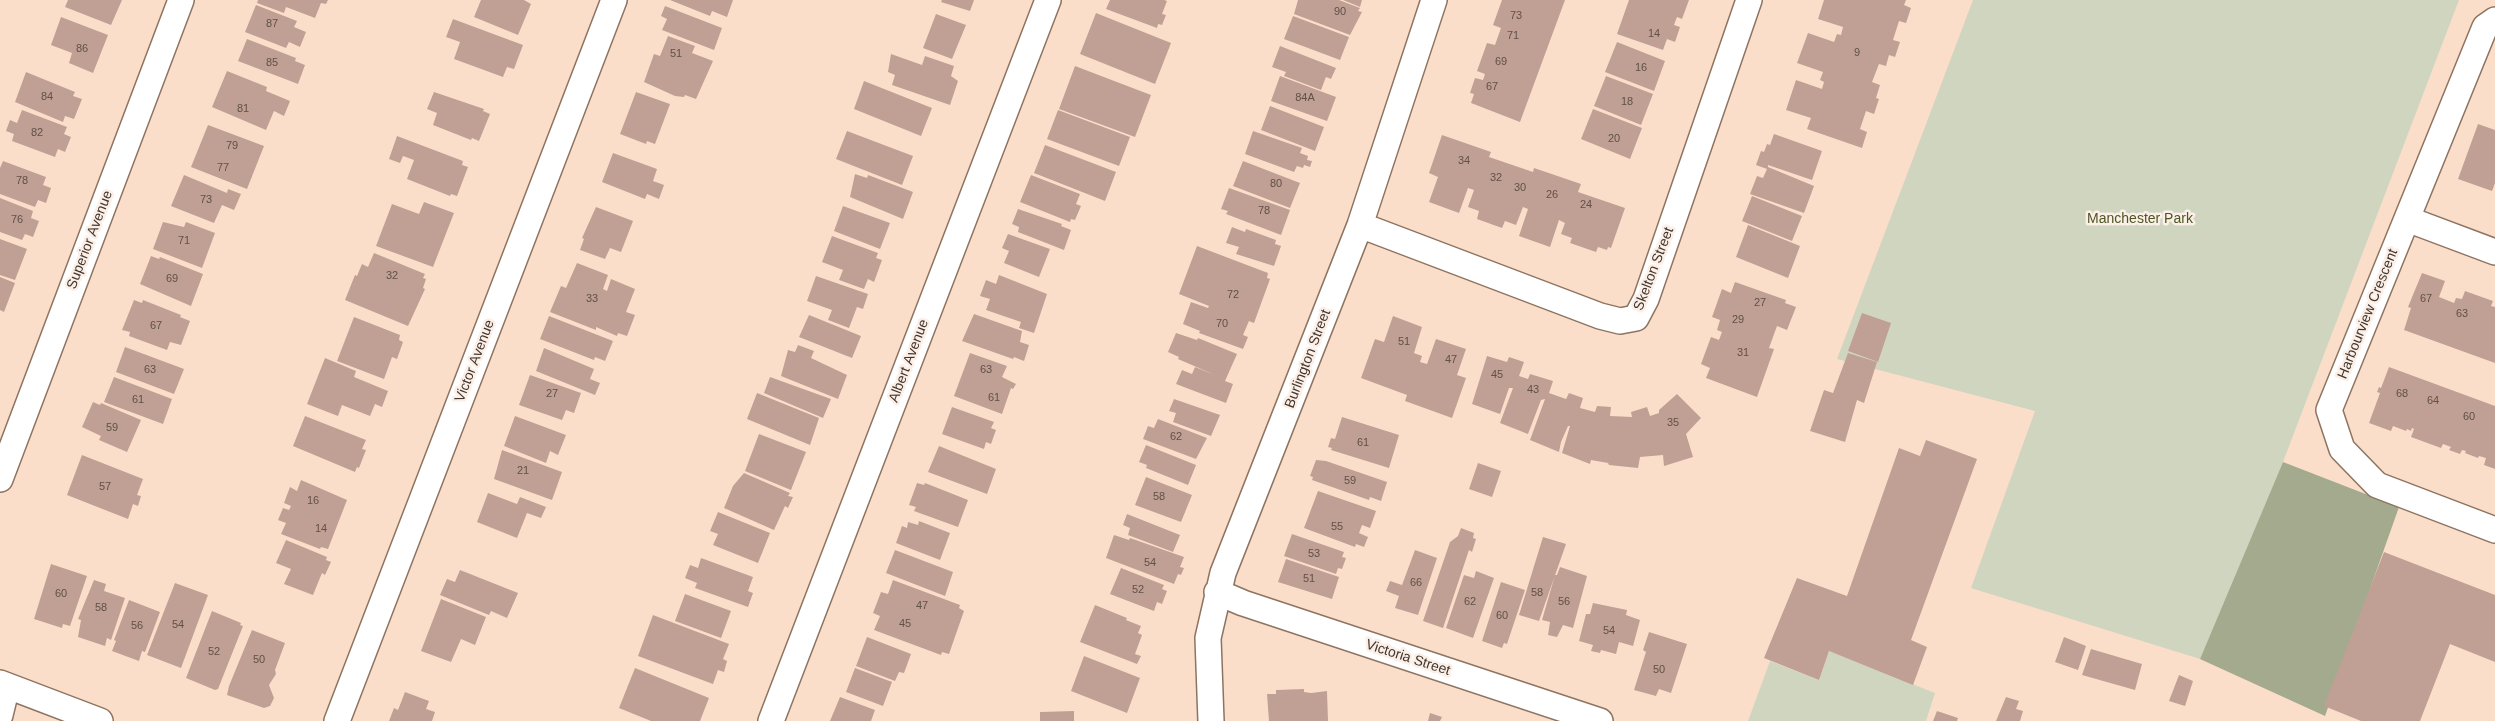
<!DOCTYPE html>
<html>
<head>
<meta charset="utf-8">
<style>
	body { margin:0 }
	canvas { display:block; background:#fbdeca }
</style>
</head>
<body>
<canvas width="2495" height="721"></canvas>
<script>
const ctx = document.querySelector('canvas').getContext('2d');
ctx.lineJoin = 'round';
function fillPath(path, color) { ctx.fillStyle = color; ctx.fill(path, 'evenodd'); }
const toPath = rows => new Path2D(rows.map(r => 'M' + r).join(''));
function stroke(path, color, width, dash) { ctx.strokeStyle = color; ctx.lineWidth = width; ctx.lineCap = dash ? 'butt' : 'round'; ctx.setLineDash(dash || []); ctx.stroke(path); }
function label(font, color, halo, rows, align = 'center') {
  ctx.font = font + ' Helvetica,sans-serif'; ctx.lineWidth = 5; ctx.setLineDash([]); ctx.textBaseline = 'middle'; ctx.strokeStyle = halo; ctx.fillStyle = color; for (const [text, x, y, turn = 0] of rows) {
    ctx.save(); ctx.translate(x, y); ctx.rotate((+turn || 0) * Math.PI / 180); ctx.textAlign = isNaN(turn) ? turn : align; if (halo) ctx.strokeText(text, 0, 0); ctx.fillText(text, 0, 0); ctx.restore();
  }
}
fillPath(toPath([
	[1973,0,2459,0,2283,462,2200,659,1971,588,2035,411,1837,359],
	[1829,651,1935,693,1926,721,1748,721,1770,661,1819,680]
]), '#d0d5bf');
fillPath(toPath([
	[2283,462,2399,507,2325,716,2200,659]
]), '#a3aa8d');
fillPath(toPath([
	[68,0,122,0,111,25,65,7],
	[258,0,328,0,326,4,321,3,315,18,286,7,284,13,257,3],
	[481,0,524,0,531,4,518,35,474,17],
	[670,0,733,0,727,17,712,11,710,16],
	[942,0,974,0,970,11,941,2],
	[1110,0,1164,0,1167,1,1162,14,1166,15,1162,25,1158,24,1157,28,1106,9],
	[1298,0,1339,0,1360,8,1358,11,1362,12,1350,35,1294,14],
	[1343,0,1362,0,1360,7],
	[1502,0,1565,0,1520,122,1471,103,1474,94,1470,93,1475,78,1483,80,1485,74,1477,71,1487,43,1495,45,1501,28,1493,25],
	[1629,0,1689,0,1682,19,1677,17,1674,25,1680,27,1675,42,1667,39,1663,50,1617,34],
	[1824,0,1906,0,1904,5,1911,8,1906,23,1899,21,1893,40,1900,42,1895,57,1889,55,1886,66,1879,64,1872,82,1880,85,1876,98,1879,99,1874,114,1866,111,1860,129,1867,132,1862,148,1807,129,1811,118,1786,110,1796,80,1822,89,1824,82,1820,80,1823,72,1797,63,1808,33,1834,42,1837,34,1841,35,1843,27,1818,19],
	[256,5,297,21,294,27,306,32,300,47,289,42,286,48,245,32],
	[665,6,722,28,714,50,662,30,667,19,661,16],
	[1096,13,1171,43,1155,84,1080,54],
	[936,14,966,25,952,59,923,48],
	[1293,16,1349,37,1340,60,1284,39],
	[61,17,108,35,93,73,69,63,72,53,51,45],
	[453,19,523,45,514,69,507,67,503,77,454,59,460,42,446,37],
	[668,36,695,46,692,53,713,61,696,99,685,95,684,97,675,96,644,82,654,54,660,56],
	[247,39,296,58,295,61,305,65,298,84,238,61],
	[1617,42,1665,61,1654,91,1605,72],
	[1280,46,1336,68,1331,79,1326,77,1321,90,1284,76,1286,72,1272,67],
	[891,54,922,65,925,56,954,66,951,76,958,81,950,105,892,85,895,75,888,72],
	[1075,66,1151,95,1135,137,1059,109],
	[227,71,267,87,266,91,290,101,284,116,274,111,266,130,212,107],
	[26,72,75,92,73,96,82,99,74,119,65,116,63,122,15,102],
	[1280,76,1336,97,1327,121,1271,101],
	[1606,76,1653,94,1641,125,1594,106],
	[864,81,932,108,921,136,854,109],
	[434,92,484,109,483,111,490,114,479,141,472,138,471,140,433,125,437,113,427,109],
	[636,92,670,104,655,144,647,141,646,144,620,134],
	[1270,106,1324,127,1315,151,1261,130],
	[1593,109,1642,128,1630,159,1581,139],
	[22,110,67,127,64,134,71,137,65,152,58,149,55,157,12,141,14,134,6,131,10,120,17,123],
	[1058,110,1130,137,1119,166,1047,139],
	[2478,124,2495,130,2495,183,2492,191,2458,179],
	[208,125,264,146,247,189,191,167],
	[847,131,913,156,902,185,836,159],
	[1253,131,1302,148,1300,153,1308,156,1307,160,1312,161,1310,167,1304,165,1303,168,1297,166,1294,172,1245,154],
	[1774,134,1822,151,1812,180,1768,165,1768,167,1814,186,1804,213,1750,194,1757,176,1763,178,1767,169,1756,165,1761,151,1764,152,1767,144,1770,145],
	[1442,135,1491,152,1489,157,1533,172,1534,168,1581,184,1578,192,1625,208,1611,248,1608,247,1607,250,1598,247,1596,252,1570,243,1572,238,1561,234,1565,223,1559,220,1550,247,1519,236,1528,209,1523,207,1516,225,1505,221,1502,228,1477,219,1479,211,1468,207,1474,190,1468,188,1459,213,1429,202,1438,177,1429,173],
	[397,136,463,161,462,165,468,167,457,196,451,194,450,196,407,179,414,160,403,156,400,163,389,159],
	[1045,145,1116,172,1105,201,1034,173],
	[613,153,657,169,653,181,664,185,659,199,647,194,645,199,602,182],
	[3,161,46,177,43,185,51,188,46,203,38,200,35,207,0,194,0,168],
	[1243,161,1300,183,1290,208,1233,186],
	[855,174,867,178,868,175,913,192,903,219,850,197],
	[184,175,227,193,228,189,241,194,234,210,222,205,214,223,171,206],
	[1031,175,1080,194,1076,204,1081,206,1075,220,1071,219,1070,222,1020,202],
	[1229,188,1290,210,1281,235,1226,214,1228,211,1221,209],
	[1752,196,1802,216,1792,241,1742,221],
	[0,198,33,211,31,218,39,221,33,237,25,234,22,240,0,232],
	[424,202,454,213,433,267,376,246,392,204,419,214],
	[843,206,890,223,880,249,834,231],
	[596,207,633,221,621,252,610,248,605,259,580,250,584,239,582,238],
	[1018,209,1062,224,1061,226,1071,230,1064,250,1018,232,1019,227,1012,224],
	[163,222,184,227,186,222,215,233,202,268,153,249],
	[1748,225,1800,246,1788,278,1736,257],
	[1232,227,1245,232,1246,229,1276,240,1275,244,1281,246,1274,266,1236,254,1239,247,1226,243],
	[1008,234,1050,249,1039,277,1004,263,1009,251,1002,248],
	[832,236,878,253,876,258,882,260,874,282,868,279,864,289,839,280,843,270,822,262],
	[0,239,27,249,15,280,0,275],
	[1197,246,1268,273,1267,278,1270,279,1254,323,1249,321,1243,335,1248,337,1243,349,1199,333,1200,331,1183,324,1191,302,1208,308,1209,306,1179,294],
	[374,253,425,274,423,278,426,279,423,288,425,289,408,326,345,300,355,275,357,276,362,264,368,267],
	[151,256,159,259,160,257,203,274,191,306,140,284],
	[577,263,608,275,603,289,607,291,611,279,635,289,626,312,635,315,627,336,618,333,617,336,596,327,596,330,550,312,561,286,566,288],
	[2422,273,2445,281,2439,297,2454,303,2456,298,2462,299,2465,291,2493,301,2491,306,2495,307,2495,363,2404,330,2411,308,2408,307],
	[999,275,1047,294,1034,333,1019,328,1021,322,986,310,990,299,980,296,986,280,996,284],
	[816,276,868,294,863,309,857,307,849,328,828,320,832,310,807,301],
	[0,277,15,283,4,312,0,310],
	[1735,282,1786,300,1785,303,1796,307,1787,330,1777,326,1769,348,1774,349,1757,397,1706,378,1710,368,1701,364,1711,337,1719,340,1722,332,1717,330,1720,320,1712,317,1722,289,1731,293],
	[134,300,142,303,143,300,181,315,180,317,190,321,181,345,170,342,167,350,129,336,130,332,122,330],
	[1862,313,1891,323,1878,362,1848,351],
	[974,314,1022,331,1020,342,1029,345,1024,361,1014,357,1013,359,962,341],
	[809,315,861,336,852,358,799,337],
	[549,316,613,341,605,361,595,357,594,360,540,339],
	[1393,316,1422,327,1414,353,1422,356,1420,362,1427,364,1436,339,1466,349,1457,375,1466,378,1452,418,1405,401,1407,395,1361,378,1375,339,1384,342],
	[354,317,400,335,399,340,403,342,397,359,392,357,384,379,337,361],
	[1176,333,1197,340,1198,338,1237,354,1225,381,1233,384,1226,403,1176,384,1182,370,1192,374,1195,367,1215,375,1178,359,1179,357,1168,352],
	[798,345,814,351,811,358,847,375,838,399,781,376,788,350,795,352],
	[125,347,184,369,174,394,116,372],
	[544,348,594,369,590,379,600,383,595,395,536,371],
	[970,353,1007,366,1002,377,1016,384,1013,389,1011,388,1002,414,954,396],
	[1848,353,1877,362,1864,403,1857,400,1845,442,1810,431,1824,390,1833,393],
	[1487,356,1507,362,1509,357,1524,362,1519,376,1528,379,1530,374,1553,381,1549,393,1566,399,1569,393,1583,398,1580,408,1595,412,1597,406,1611,407,1610,416,1632,417,1631,412,1647,407,1650,416,1659,413,1659,410,1677,394,1701,418,1686,434,1693,457,1664,466,1663,455,1640,457,1638,468,1609,465,1608,463,1591,460,1590,464,1562,453,1570,426,1568,426,1561,442,1559,452,1530,440,1545,399,1541,400,1528,434,1500,423,1513,388,1509,388,1500,414,1472,404],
	[325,358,356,371,354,377,388,391,382,407,375,404,370,416,342,405,338,416,307,404],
	[2389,367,2495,406,2495,469,2484,465,2486,458,2479,456,2478,458,2465,453,2466,451,2462,450,2460,454,2449,450,2451,447,2443,444,2441,448,2411,437,2414,429,2412,428,2411,431,2407,429,2406,431,2393,426,2391,431,2369,423,2380,393,2377,392,2379,387,2381,388],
	[530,375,581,393,574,413,566,410,562,420,519,405],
	[114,377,172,399,163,424,104,402],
	[770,377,831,399,823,418,764,393],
	[757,393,819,418,810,445,747,419],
	[1174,399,1220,415,1211,436,1173,422,1176,413,1169,411],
	[93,402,100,405,101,403,141,420,127,452,99,440,101,436,82,427],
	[952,407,994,422,991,428,996,430,991,444,986,442,984,449,942,434],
	[305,416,366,440,362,449,366,450,359,468,357,467,355,472,293,446],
	[515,416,566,435,558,455,550,451,546,463,504,446],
	[1342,417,1399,435,1389,468,1331,450,1332,448,1328,447,1331,438,1335,439],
	[1158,419,1207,438,1196,459,1143,439,1148,426,1154,428],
	[759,434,806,452,791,490,745,471],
	[1926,440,1977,459,1911,640,1927,647,1913,685,1829,651,1819,680,1764,658,1797,578,1847,596,1899,448,1920,456],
	[1146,445,1196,465,1188,485,1146,468,1147,465,1139,462],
	[939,446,996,469,987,494,928,472],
	[502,450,562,472,552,500,494,479],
	[82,455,143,479,137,495,141,496,138,506,133,504,128,519,67,495],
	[1316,460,1326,461,1387,482,1381,501,1370,497,1369,500,1312,480,1313,477,1310,476],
	[1478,463,1501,471,1492,497,1469,489],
	[744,473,790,493,788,496,793,497,788,508,785,506,774,530,724,508,733,486],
	[1146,477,1192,495,1181,522,1135,505],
	[301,480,347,500,328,549,321,547,320,549,281,534,286,523,278,520,283,508,289,510,291,506,284,503,290,487,297,491],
	[917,483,924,485,925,483,968,500,958,527,914,511,916,507,909,505],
	[1318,491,1376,511,1370,528,1362,525,1359,533,1368,537,1364,547,1356,544,1355,547,1304,528],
	[488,493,517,504,520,497,546,507,541,518,527,513,517,538,477,522],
	[718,512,770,533,758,563,713,545,718,534,710,531],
	[1127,514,1180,535,1173,552,1128,535,1130,528,1123,525],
	[919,521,950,533,940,560,896,543,902,526,907,528,908,522,918,525],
	[1461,528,1474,533,1473,538,1476,539,1472,552,1469,550,1443,628,1423,621,1450,542,1458,536],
	[1292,534,1344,552,1342,557,1346,558,1342,569,1338,568,1336,574,1284,556],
	[1114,535,1129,540,1130,538,1184,557,1180,567,1184,568,1181,575,1178,574,1174,584,1106,558],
	[1543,537,1566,544,1539,621,1519,615],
	[286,540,327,557,326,560,331,562,325,575,322,573,313,595,284,584,291,569,276,563],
	[895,550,953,572,945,596,886,573],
	[1415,550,1437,558,1418,615,1395,608,1399,596,1386,591,1390,581,1402,585],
	[2384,552,2495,595,2495,662,2450,644,2420,721,2361,721,2324,706],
	[701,558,753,577,748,591,753,593,748,607,695,588,697,583,685,578,690,565,698,568],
	[1286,559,1339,577,1332,599,1278,582],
	[51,564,87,576,70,626,63,624,62,628,34,619],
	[1560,567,1587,576,1573,628,1563,625,1557,637,1548,635,1550,622,1542,620,1555,575,1557,575],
	[1121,568,1164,585,1162,589,1167,591,1162,604,1157,602,1154,611,1110,594],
	[460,570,518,593,507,618,491,611,489,615,440,595,447,579,455,582],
	[1476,571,1494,578,1473,638,1446,628,1464,575,1474,578],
	[94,580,106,584,104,591,125,598,111,640,107,638,105,646,78,637,81,620,78,619],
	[893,580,960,605,959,608,964,611,949,654,942,652,941,655,874,630,880,616,873,613,881,592,888,594],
	[1501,582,1525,590,1507,644,1504,643,1502,648,1482,641],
	[175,583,208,595,181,668,147,655],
	[685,594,731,611,721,638,675,621],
	[441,599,486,617,475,645,461,639,451,662,421,651],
	[129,600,160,612,145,652,142,651,139,661,112,651,116,641,114,640],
	[1593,603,1627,610,1626,615,1640,620,1633,646,1619,642,1616,654,1601,650,1600,653,1591,651,1593,645,1579,641,1586,614,1590,614],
	[1095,605,1127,618,1126,620,1141,626,1138,633,1142,635,1135,654,1141,656,1137,664,1080,642],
	[212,611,241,623,240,625,243,626,218,689,215,690,186,678],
	[653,615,729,644,723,659,727,661,724,672,718,670,713,684,638,656],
	[252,630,285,643,275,670,276,674,269,685,274,698,270,706,264,708,227,695,229,686],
	[1649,632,1687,644,1671,693,1659,689,1656,696,1634,690,1646,652,1643,650],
	[867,637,911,654,904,673,899,672,895,681,856,666],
	[2064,637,2086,646,2078,670,2055,662],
	[2091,649,2142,664,2135,690,2082,675],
	[1084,656,1140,678,1127,713,1071,691],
	[635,668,709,698,700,721,651,721,619,708],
	[855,668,892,682,883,706,846,692],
	[2179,675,2193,681,2185,706,2169,701],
	[1304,689,1304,692,1311,693,1327,691,1328,721,1269,721,1267,694,1276,694,1276,690],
	[405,692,429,701,426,709,435,712,432,721,389,721,394,708,398,710],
	[840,697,875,710,871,721,830,721],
	[2006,697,2019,701,2016,709,2023,711,2020,721,1996,721],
	[1074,711,1074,721,1040,721,1040,712],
	[1937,711,1958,718,1957,721,1933,721],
	[1430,713,1442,717,1440,721,1428,721]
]), '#c0a094');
const minor = toPath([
	[2495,20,2485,27,2329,410,2342,449,2377,485,2495,530],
	[2407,219,2495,252],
	[1360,225,1600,316,1620,321,1636,318,1646,299,1749,0],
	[0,479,181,0],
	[1217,592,1243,603,1600,721],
	[0,683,100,721],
	[0,715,7,686],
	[337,721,614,0],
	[771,721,1048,0],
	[1211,721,1208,638,1223,573,1360,225,1434,0]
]);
stroke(minor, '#8d7461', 28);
stroke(minor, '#fff', 25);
label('11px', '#615048', null, [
	["90",1340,12],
	["73",1516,16],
	["87",272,24],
	["14",1654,34],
	["71",1513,36],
	["86",82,49],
	["9",1857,53],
	["51",676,54],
	["69",1501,62],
	["85",272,63],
	["16",1641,68],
	["67",1492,87],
	["84",47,97],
	["84A",1305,98],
	["18",1627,102],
	["81",243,109],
	["82",37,133],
	["20",1614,139],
	["79",232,146],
	["34",1464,161],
	["77",223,168],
	["32",1496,178],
	["78",22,181],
	["80",1276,184],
	["30",1520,188],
	["26",1552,195],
	["73",206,200],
	["24",1586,205],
	["78",1264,211],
	["76",17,220],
	["71",184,241],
	["32",392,276],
	["69",172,279],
	["72",1233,295],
	["33",592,299],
	["67",2426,299],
	["27",1760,303],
	["63",2462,314],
	["29",1738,320],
	["70",1222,324],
	["67",156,326],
	["51",1404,342],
	["31",1743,353],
	["47",1451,360],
	["63",150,370],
	["63",986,370],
	["45",1497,375],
	["43",1533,390],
	["27",552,394],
	["68",2402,394],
	["61",994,398],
	["61",138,400],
	["64",2433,401],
	["60",2469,417],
	["35",1673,423],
	["59",112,428],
	["62",1176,437],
	["61",1363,443],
	["21",523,471],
	["59",1350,481],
	["57",105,487],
	["58",1159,497],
	["16",313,501],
	["55",1337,527],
	["14",321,529],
	["53",1314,554],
	["54",1150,563],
	["51",1309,579],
	["66",1416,583],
	["52",1138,590],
	["58",1537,593],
	["60",61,594],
	["62",1470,602],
	["56",1564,602],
	["47",922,606],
	["58",101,608],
	["60",1502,616],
	["45",905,624],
	["54",178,625],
	["56",137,626],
	["54",1609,631],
	["52",214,652],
	["50",259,660],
	["50",1659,670]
]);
label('14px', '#4d5625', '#fbefe7', [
	["Manchester Park",2140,219]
]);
label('14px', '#41362e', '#fbefe7', [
	["Superior Avenue",90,240,-69],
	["Skelton Street",1654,269,-69],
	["Harbourview Crescent",2368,314,-68],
	["Burlington Street",1308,359,-69],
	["Victor Avenue",475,361,-69],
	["Albert Avenue",909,361,-69],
	["Victoria Street",1408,658,18]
]);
</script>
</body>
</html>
